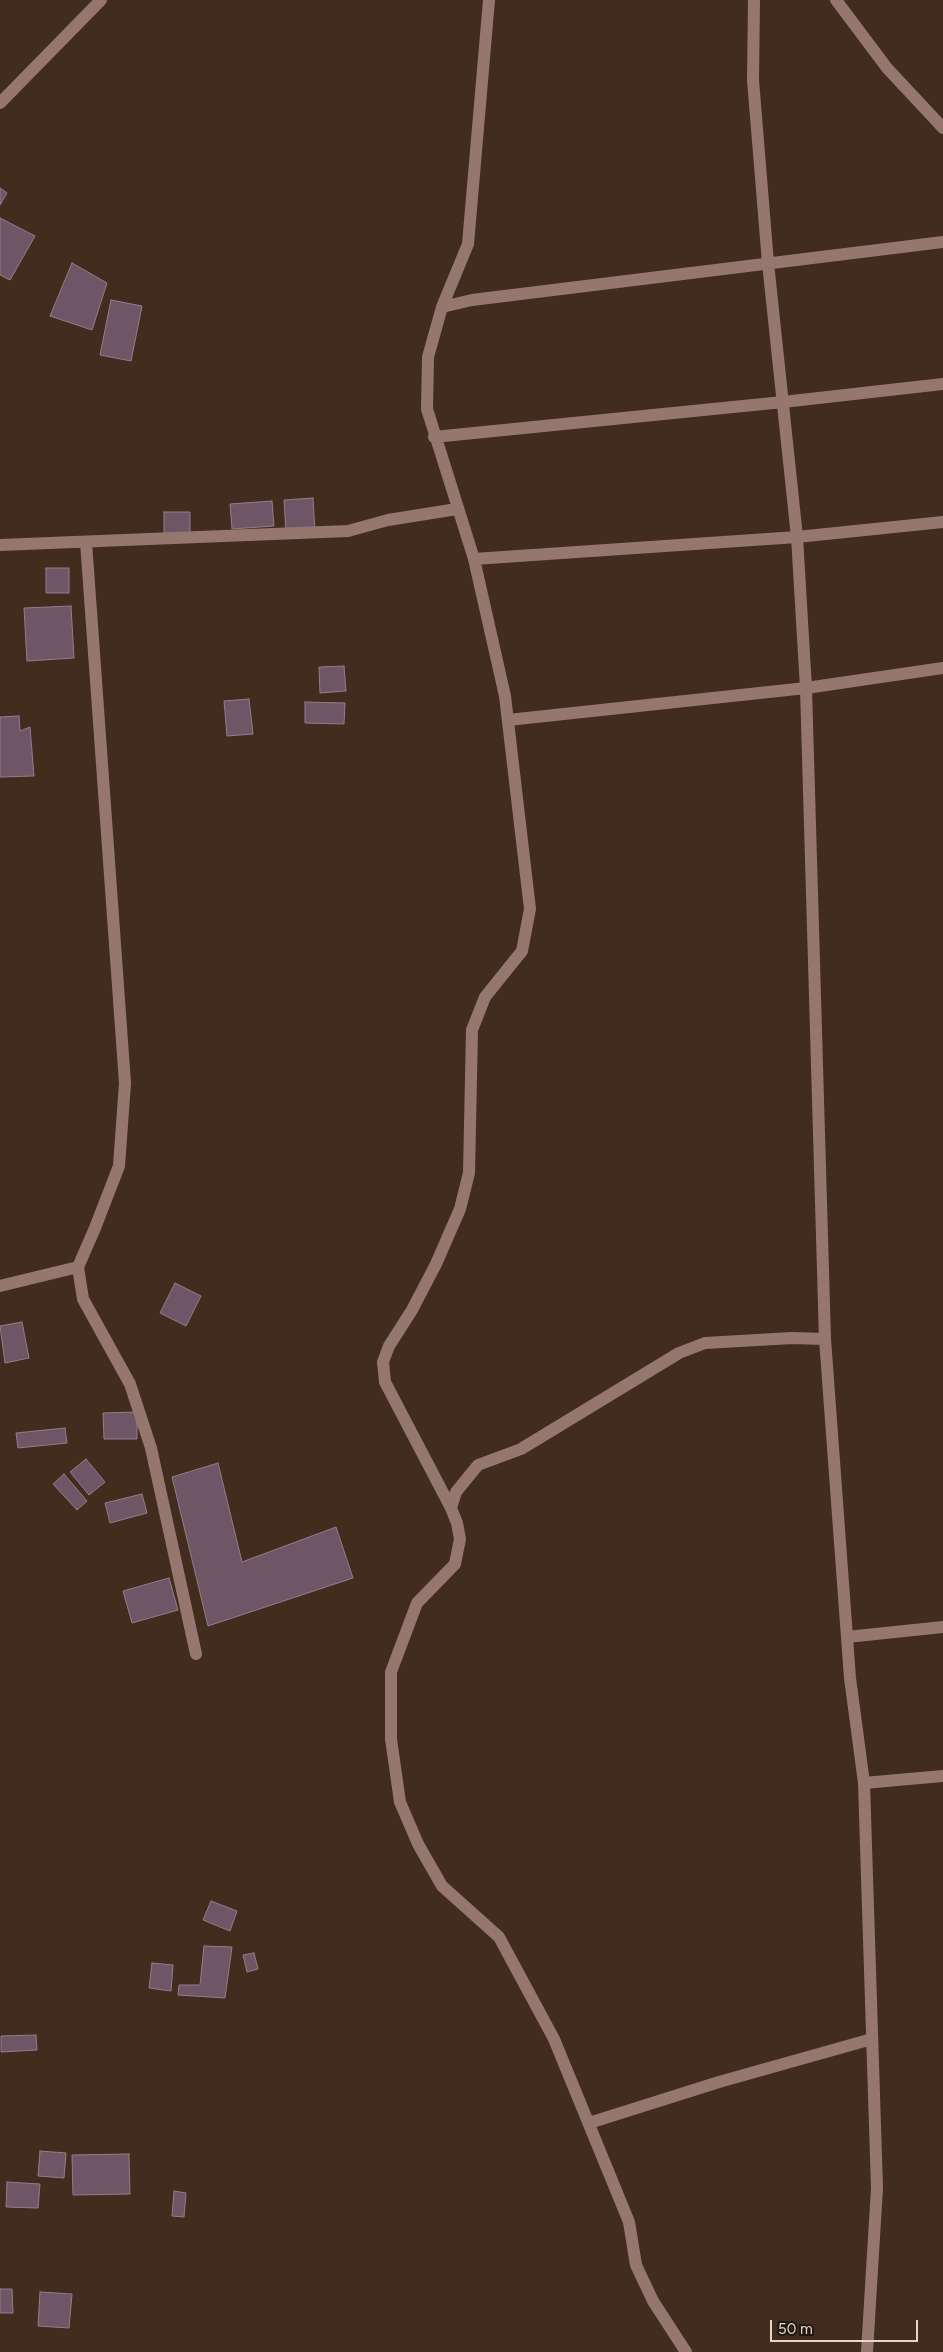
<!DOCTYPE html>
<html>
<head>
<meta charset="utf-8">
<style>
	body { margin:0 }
	#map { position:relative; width:943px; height:2352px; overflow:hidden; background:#422c1e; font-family:Figtree,sans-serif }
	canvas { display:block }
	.scale { position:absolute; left:770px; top:2320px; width:148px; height:22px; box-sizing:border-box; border:2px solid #e6d7ce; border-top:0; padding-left:6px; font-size:15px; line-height:18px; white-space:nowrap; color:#e6d7ce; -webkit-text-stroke:4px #211711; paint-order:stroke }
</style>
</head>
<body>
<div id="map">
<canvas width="943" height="2352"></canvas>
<div class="scale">50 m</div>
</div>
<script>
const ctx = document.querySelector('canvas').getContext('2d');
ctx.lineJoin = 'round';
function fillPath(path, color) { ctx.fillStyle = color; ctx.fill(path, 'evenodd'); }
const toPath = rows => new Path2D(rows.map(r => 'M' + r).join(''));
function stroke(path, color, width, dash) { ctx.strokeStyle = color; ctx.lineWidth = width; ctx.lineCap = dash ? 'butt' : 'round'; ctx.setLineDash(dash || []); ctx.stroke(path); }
const building = toPath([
	[0,188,7,193,0,205,0,188],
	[0,218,35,236,10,280,0,275,0,218],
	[72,263,107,283,92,330,50,316,72,263],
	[111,300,142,306,131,361,100,355,111,300],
	[313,498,315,531,286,533,284,500,313,498],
	[272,501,274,526,232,529,230,504,272,501],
	[164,512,190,512,190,535,164,535,164,512],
	[46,568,69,568,69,593,46,593,46,568],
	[71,606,74,658,27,661,24,608,71,606],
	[344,666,346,691,320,693,319,667,344,666],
	[249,699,253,734,227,736,224,701,249,699],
	[305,702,345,703,344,724,305,723,305,702],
	[19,716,20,731,30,727,34,776,0,777,0,717,19,716],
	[175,1283,201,1296,186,1326,160,1313,175,1283],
	[22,1322,29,1358,5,1363,0,1326,22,1322],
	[137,1412,137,1439,104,1439,103,1413,137,1412],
	[65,1428,67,1443,18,1448,16,1433,65,1428],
	[86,1459,105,1482,89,1495,70,1472,86,1459],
	[218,1463,242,1562,336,1527,353,1578,208,1626,172,1477,218,1463],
	[64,1474,87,1501,77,1510,53,1484,64,1474],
	[142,1494,147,1513,110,1523,105,1503,142,1494],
	[169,1578,178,1610,132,1623,123,1591,169,1578],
	[211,1901,237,1911,230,1931,203,1920,211,1901],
	[204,1946,232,1947,225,1998,178,1995,179,1985,200,1985,204,1946],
	[254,1953,258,1969,247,1972,243,1955,254,1953],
	[152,1963,173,1965,171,1991,149,1988,152,1963],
	[36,2035,37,2050,1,2052,1,2036,36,2035],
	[40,2151,66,2153,64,2178,38,2176,40,2151],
	[129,2154,130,2194,73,2195,72,2155,129,2154],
	[7,2182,40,2184,38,2208,6,2207,7,2182],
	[174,2191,186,2193,184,2217,172,2216,174,2191],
	[0,2289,12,2289,13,2313,0,2313,0,2289],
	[40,2292,72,2294,69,2328,38,2326,40,2292]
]);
fillPath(building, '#6e5666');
stroke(building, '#957c8d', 1);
stroke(toPath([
	[489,0,468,244,442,307,428,357,427,409,474,559,505,696,530,909,522,951,485,997,472,1030,469,1173,460,1209,436,1264,412,1310,389,1346,383,1362,385,1382,451,1508,457,1523,460,1539,455,1564,417,1603,391,1672,391,1739,400,1802,418,1844,442,1886,499,1937,554,2039,629,2222,636,2265,653,2301,686,2352],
	[754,0,753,80,768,263,797,537,806,688,825,1339,850,1678,864,1783,877,2188,867,2352],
	[836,0,887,68,943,128],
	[0,103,101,0],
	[442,307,472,300,943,242],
	[434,437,783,402,943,384],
	[0,545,348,531,388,520,457,509],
	[474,559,797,537,943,522],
	[508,720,806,688,943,668],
	[78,1267,95,1228,119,1166,125,1083,86,542],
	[0,1286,78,1267,83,1299,130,1384,151,1448,196,1654],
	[451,1508,456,1492,478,1465,521,1449,679,1353,705,1343,792,1338,825,1339],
	[847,1637,943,1627],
	[864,1783,943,1776],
	[589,2123,719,2082,872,2039]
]), '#957770', 12);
</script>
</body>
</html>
